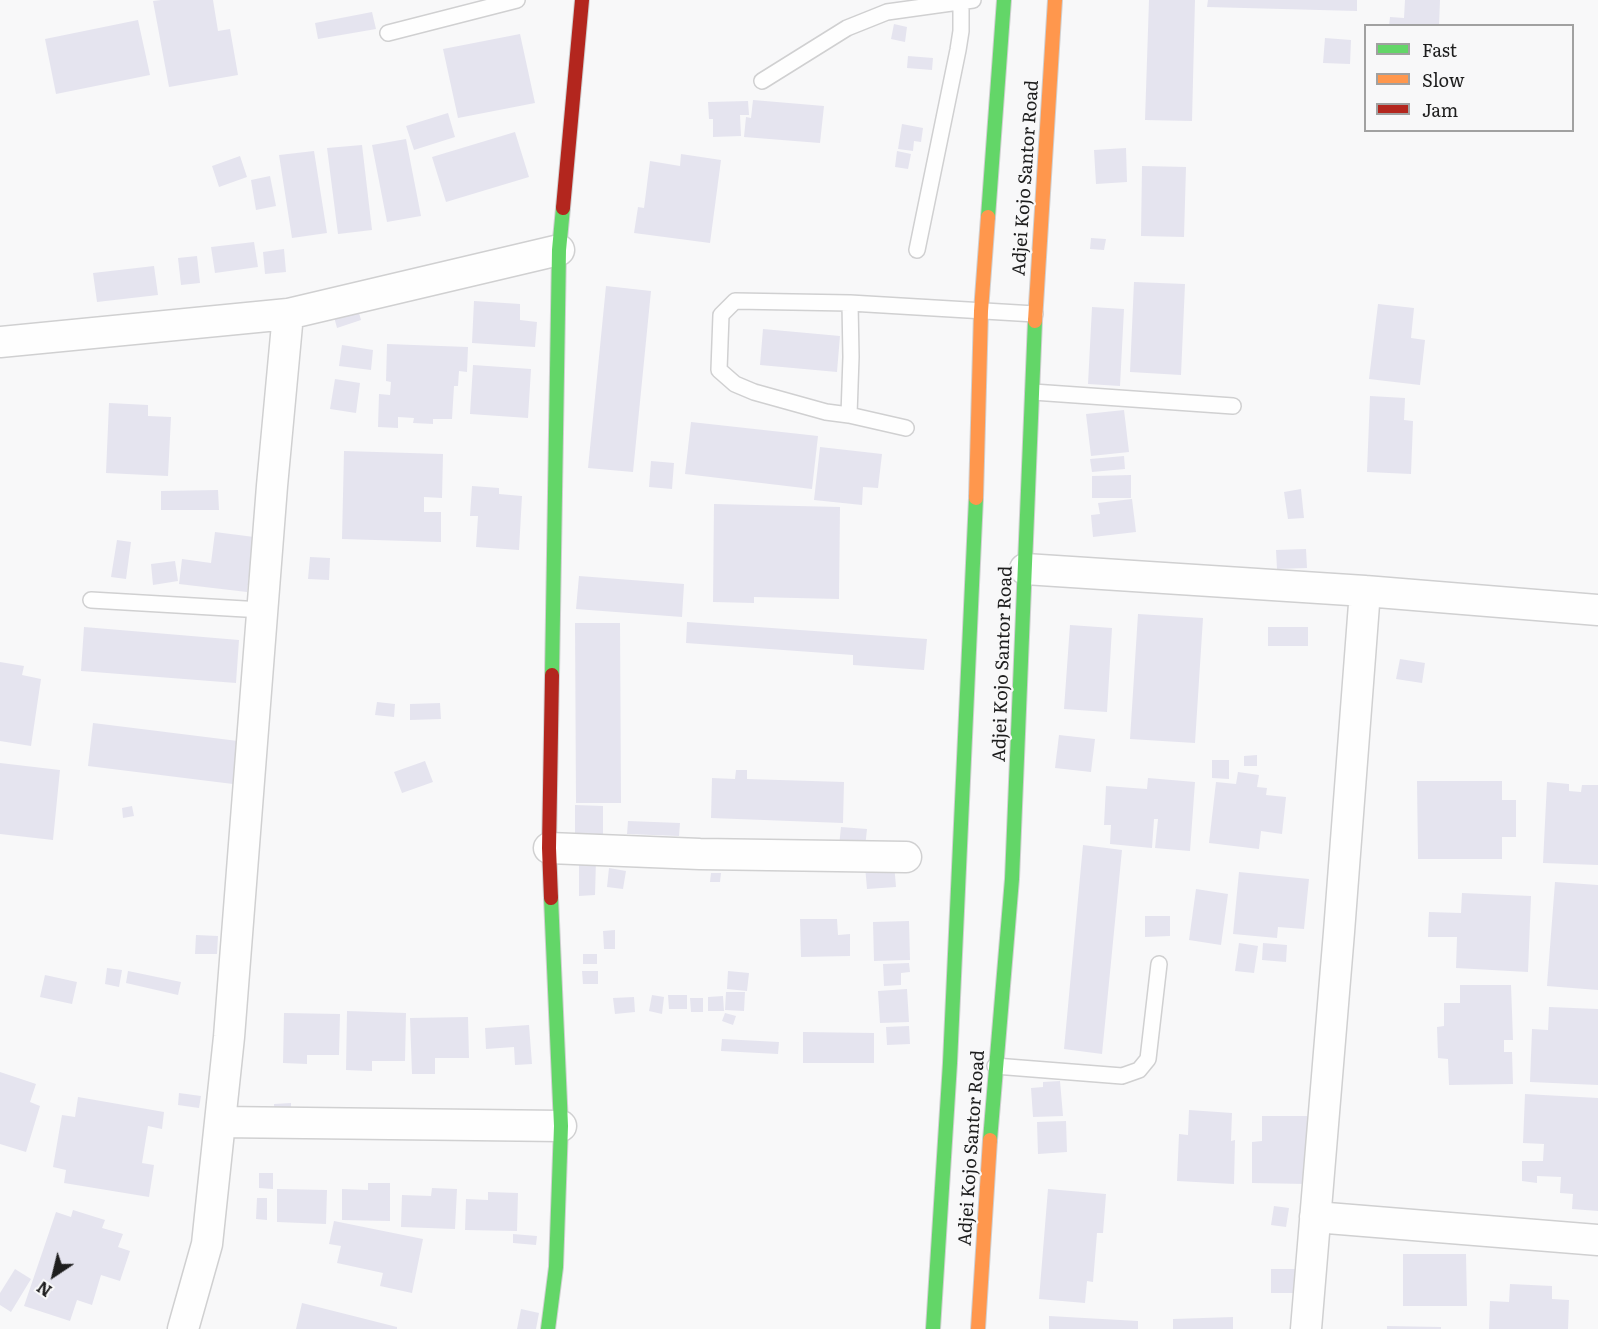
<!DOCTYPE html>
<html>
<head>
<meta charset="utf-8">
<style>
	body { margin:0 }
	#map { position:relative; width:1598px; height:1329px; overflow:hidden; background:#f8f8f9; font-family:Literata,serif }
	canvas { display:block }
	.legend { position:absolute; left:1364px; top:24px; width:210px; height:108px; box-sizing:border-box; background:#f8f8f9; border:2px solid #a1a1a1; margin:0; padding:8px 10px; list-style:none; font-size:18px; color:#1e1e1e }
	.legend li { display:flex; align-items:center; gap:12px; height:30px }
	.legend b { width:30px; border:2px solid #a1a1a1 }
	.north { position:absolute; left:24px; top:1245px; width:60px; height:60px; -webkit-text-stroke:4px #f8f8f9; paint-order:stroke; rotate:215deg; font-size:16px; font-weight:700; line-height:24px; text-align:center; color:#1e1e1e }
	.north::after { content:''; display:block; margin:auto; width:21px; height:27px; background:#1e1e1e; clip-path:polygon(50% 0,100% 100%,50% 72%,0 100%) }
</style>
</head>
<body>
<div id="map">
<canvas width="1598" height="1329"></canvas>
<ul class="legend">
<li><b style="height:8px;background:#63d668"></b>Fast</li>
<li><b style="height:8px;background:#ff974d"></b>Slow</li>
<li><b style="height:8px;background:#b3261e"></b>Jam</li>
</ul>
<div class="north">N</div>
</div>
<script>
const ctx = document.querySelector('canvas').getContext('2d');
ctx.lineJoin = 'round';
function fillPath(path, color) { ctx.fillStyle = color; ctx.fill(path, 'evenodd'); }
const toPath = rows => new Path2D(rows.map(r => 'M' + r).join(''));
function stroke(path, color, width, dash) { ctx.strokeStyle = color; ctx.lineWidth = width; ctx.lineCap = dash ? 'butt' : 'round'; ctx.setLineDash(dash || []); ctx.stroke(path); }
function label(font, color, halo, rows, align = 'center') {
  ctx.font = font + ' Literata,serif'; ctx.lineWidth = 4.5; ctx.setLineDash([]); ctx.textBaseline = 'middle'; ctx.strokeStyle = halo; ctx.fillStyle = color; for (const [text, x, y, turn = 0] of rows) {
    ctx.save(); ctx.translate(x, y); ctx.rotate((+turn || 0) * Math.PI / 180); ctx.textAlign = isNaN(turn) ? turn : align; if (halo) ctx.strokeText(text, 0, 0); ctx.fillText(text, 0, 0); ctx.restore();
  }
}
fillPath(toPath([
	[161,0,213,0,218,31,230,29,238,75,169,87,153,1],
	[1149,0,1195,0,1192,121,1145,120],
	[1208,0,1357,0,1357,11,1207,7],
	[1405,0,1440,0,1439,26,1389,26,1390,17,1404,18],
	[372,12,376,29,318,39,315,23],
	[138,20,150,75,56,94,45,39],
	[894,24,907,27,905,42,891,39],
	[520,34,535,103,458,118,443,49],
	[1325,38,1351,40,1350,64,1323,63],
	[908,56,933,58,932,70,907,68],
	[753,100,824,106,820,143,744,137,746,117,751,118],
	[748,101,749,115,740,115,741,136,713,137,713,119,709,119,708,102],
	[448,113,455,137,414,150,406,126],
	[902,124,923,128,921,142,914,141,913,151,898,149],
	[515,132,529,177,446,202,432,157],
	[406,139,421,216,387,222,372,145],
	[362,145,372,230,338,234,327,148],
	[1126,148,1127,182,1096,184,1094,150],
	[314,151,327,233,292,238,279,155],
	[897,151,911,154,908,169,895,167],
	[681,154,721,160,710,243,634,233,638,207,644,208,650,161,680,166],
	[240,156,247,177,219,187,212,166],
	[1142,166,1186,167,1184,237,1141,236],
	[270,176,276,206,256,210,251,180],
	[1091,238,1106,239,1104,250,1090,249],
	[254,242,258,267,215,273,211,247],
	[284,249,286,272,265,274,263,252],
	[197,256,200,283,181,285,178,258],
	[154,266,158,295,97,302,93,273],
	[1134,282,1185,284,1181,375,1130,372],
	[606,286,651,291,633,472,588,468],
	[474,301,520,304,520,320,537,322,535,347,472,343],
	[1378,304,1414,308,1411,338,1425,340,1420,385,1369,379],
	[357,306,361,320,337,328,333,313],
	[1092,307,1124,309,1120,386,1088,384],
	[763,329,840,336,837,372,760,365],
	[387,344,468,347,467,372,459,371,458,386,454,386,452,419,433,419,433,424,413,423,414,418,398,417,398,428,378,427,379,394,390,395,391,382,386,381],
	[342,345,373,350,371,370,339,366],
	[473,365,531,369,528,418,470,414],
	[335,379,360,383,356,413,330,409],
	[1370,396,1405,398,1404,420,1413,421,1411,474,1367,472],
	[109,403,148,405,148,416,171,417,168,476,106,473],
	[1124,410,1129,452,1091,456,1086,414],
	[691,422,818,436,812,489,685,474],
	[820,447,882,454,878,488,863,487,862,505,814,500],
	[344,451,443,454,442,498,424,497,424,512,441,512,441,542,342,539],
	[1124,456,1125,469,1092,472,1090,459],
	[651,461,674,463,672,489,649,487],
	[1131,475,1131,498,1092,498,1092,476],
	[472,486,499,488,499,494,522,496,519,550,476,547,478,516,470,516],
	[1301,489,1304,518,1288,519,1284,492],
	[218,490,219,510,161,510,161,491],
	[1132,499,1136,532,1093,537,1091,515,1100,514,1098,503],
	[714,504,840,507,839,599,754,597,754,603,713,602],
	[215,532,254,537,247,592,179,584,182,559,211,563],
	[117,540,131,542,126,579,111,577],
	[1306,549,1307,568,1277,569,1276,550],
	[310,557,330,558,329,580,308,579],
	[175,561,178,581,153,585,151,564],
	[579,576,684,584,682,617,576,609],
	[1138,614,1203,618,1195,743,1130,739],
	[687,622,927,639,924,670,853,665,853,655,686,643],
	[575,623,620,623,621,803,576,803],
	[1070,625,1112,628,1107,712,1064,709],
	[84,627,239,640,236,683,81,671],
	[1268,627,1308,627,1308,646,1268,646],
	[1400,659,1425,663,1422,683,1396,679],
	[0,662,24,666,22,675,41,679,31,746,0,741],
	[377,702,395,704,394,717,375,715],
	[440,703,441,719,410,720,410,704],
	[93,723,238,741,233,784,88,766],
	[1059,735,1095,739,1091,772,1055,768],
	[1257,755,1257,766,1244,766,1244,756],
	[1212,760,1229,760,1229,779,1212,778],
	[425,761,433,782,402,793,394,772],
	[0,763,60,770,53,840,0,834],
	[736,770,747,770,747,779,844,782,843,823,711,818,712,778,735,779],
	[1238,772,1259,775,1257,787,1267,788,1266,795,1286,797,1282,834,1261,831,1259,849,1209,843,1216,782,1236,784],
	[1148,778,1195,782,1190,851,1155,848,1158,819,1154,819,1152,848,1110,844,1111,825,1104,825,1106,786,1147,789],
	[1417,781,1502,781,1502,800,1516,800,1516,837,1502,837,1502,859,1418,859],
	[1547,782,1569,784,1569,791,1581,792,1582,785,1598,785,1598,865,1543,863],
	[575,805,603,806,603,837,575,836],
	[132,806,134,816,123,818,122,808],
	[628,821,680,823,679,836,627,834],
	[841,827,867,829,865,848,839,846],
	[1083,845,1122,850,1102,1054,1064,1049],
	[579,859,596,860,595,895,579,896],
	[894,863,896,887,867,889,865,866],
	[609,868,626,871,623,889,607,887],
	[1239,872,1309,879,1304,929,1278,927,1277,938,1233,934],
	[711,873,721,873,720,882,710,882],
	[1555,882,1598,885,1598,990,1547,986],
	[1196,889,1228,894,1221,945,1189,940],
	[1462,893,1531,896,1528,972,1456,968,1457,937,1428,937,1429,912,1461,913],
	[1145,916,1170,916,1170,936,1145,937],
	[800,919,837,919,838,935,850,934,850,956,801,957],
	[909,921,910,960,874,961,873,922],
	[615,930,615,949,604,949,603,931],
	[196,935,218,936,217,954,195,954],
	[1239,943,1258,946,1254,973,1235,971],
	[1263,943,1287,945,1286,962,1262,960],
	[583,954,597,954,597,964,583,964],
	[909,963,910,972,901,973,901,985,884,986,883,964],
	[107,968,122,970,119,987,105,984],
	[128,971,181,982,178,995,126,983],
	[582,971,598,971,598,984,583,984],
	[728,971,749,973,747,991,727,989],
	[45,975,77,982,72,1004,40,997],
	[1460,985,1511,985,1513,1040,1504,1040,1504,1052,1512,1052,1513,1084,1449,1085,1448,1059,1438,1058,1437,1027,1444,1026,1444,1003,1460,1003],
	[907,989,909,1022,880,1023,878,991],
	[726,992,745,992,744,1011,725,1010],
	[652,995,664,997,662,1014,649,1011],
	[668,995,687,995,687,1009,669,1009],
	[723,996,724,1011,708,1011,708,997],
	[634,997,635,1012,615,1014,613,998],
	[690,998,703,998,703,1012,691,1012],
	[1549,1007,1598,1009,1598,1085,1530,1082,1532,1029,1548,1030],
	[347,1011,406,1013,405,1061,372,1061,372,1071,346,1070],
	[284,1013,340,1014,339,1055,307,1055,307,1064,283,1063],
	[725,1013,736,1016,733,1025,722,1021],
	[468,1017,469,1058,435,1058,435,1074,412,1074,410,1018],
	[529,1025,532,1064,515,1065,514,1047,486,1049,485,1028],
	[909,1026,910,1044,887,1045,886,1027],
	[803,1032,874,1033,874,1063,803,1063],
	[722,1039,779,1042,778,1054,721,1051],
	[0,1072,36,1084,30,1102,40,1106,26,1152,0,1144],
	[1060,1081,1063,1116,1033,1117,1031,1088,1043,1087,1043,1082],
	[179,1093,201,1096,199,1108,178,1105],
	[1525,1094,1598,1098,1598,1211,1572,1209,1573,1194,1560,1193,1561,1177,1537,1176,1537,1183,1522,1181,1522,1161,1543,1161,1544,1144,1523,1143],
	[78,1097,164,1112,162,1129,148,1126,142,1163,154,1165,149,1197,64,1183,66,1170,53,1167,62,1115,75,1117],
	[291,1103,291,1110,274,1111,274,1104],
	[1189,1110,1232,1113,1231,1141,1235,1140,1234,1184,1177,1181,1179,1134,1188,1135],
	[1262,1116,1307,1116,1306,1184,1252,1183,1252,1142,1262,1141],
	[1066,1121,1067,1152,1038,1154,1037,1122],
	[259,1173,273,1173,273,1189,259,1188],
	[368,1183,390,1183,390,1221,342,1220,342,1189,368,1190],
	[432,1188,457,1189,455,1229,401,1227,402,1195,431,1196],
	[277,1189,327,1190,326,1224,277,1222],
	[1048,1189,1106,1194,1103,1233,1097,1233,1093,1282,1087,1281,1085,1303,1039,1299],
	[488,1192,518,1193,517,1231,465,1230,466,1199,488,1200],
	[257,1198,267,1198,267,1220,256,1219],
	[1274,1206,1289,1208,1286,1227,1271,1225],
	[73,1210,105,1220,102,1228,123,1234,118,1247,130,1251,120,1281,101,1275,92,1305,77,1300,70,1321,24,1306,56,1212,71,1217],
	[334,1221,423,1239,412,1293,380,1286,383,1273,337,1263,341,1246,329,1244],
	[513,1234,537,1236,536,1245,513,1243],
	[1403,1254,1466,1254,1467,1306,1403,1306],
	[15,1269,31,1279,11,1312,0,1305,0,1293],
	[1271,1269,1296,1269,1295,1293,1271,1293],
	[1510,1284,1552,1286,1552,1299,1569,1300,1568,1329,1489,1329,1490,1301,1509,1302],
	[302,1303,397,1327,397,1329,296,1329],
	[521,1309,539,1313,536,1329,517,1329],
	[1049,1316,1138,1321,1138,1329,1049,1329],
	[1233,1317,1233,1329,1173,1329,1173,1319],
	[1387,1326,1441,1327,1441,1329,1387,1329]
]), '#e5e4ef');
const lane = toPath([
	[388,33,517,0],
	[762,81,847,28,887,12,973,0],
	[917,250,958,50,961,31,961,1],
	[1033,392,1233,406],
	[849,415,851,357,850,303],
	[906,428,849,415,826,412,754,392,735,384,719,370,721,315,735,301,850,303,1035,314],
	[91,600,262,610],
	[995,1066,1122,1076,1139,1070,1148,1059,1159,964]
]);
const street = toPath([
	[0,342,288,314,559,250],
	[1025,569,1365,591,1598,610],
	[549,848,700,854,906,857],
	[220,1122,561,1126],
	[1315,1217,1598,1240],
	[183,1329,207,1244,229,1037,272,486,288,314],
	[1306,1329,1339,932,1365,591]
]);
const fast = toPath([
	[988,217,1004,0],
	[552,675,559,250,563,208],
	[990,1140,1012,879,1035,321],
	[548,1329,556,1267,561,1126,551,898],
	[933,1329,950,1063,976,498]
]);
const slow = toPath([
	[1035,321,1055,0],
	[976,498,981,311,988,217],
	[978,1329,990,1140]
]);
const jam = toPath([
	[563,208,582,0],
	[551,898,549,848,552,675]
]);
stroke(lane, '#d0d0d1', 18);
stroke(street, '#d0d0d1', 33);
stroke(fast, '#d0d0d1', 16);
stroke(slow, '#d0d0d1', 16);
stroke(jam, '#d0d0d1', 16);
stroke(lane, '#fefefe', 15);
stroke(street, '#fefefe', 30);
stroke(fast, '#63d668', 14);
stroke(slow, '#ff974d', 14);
stroke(jam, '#b3261e', 14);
label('18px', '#1e1e1e', '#f8f8f9', [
	["Adjei Kojo Santor Road",1026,178,-86],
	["Adjei Kojo Santor Road",1003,664,-88],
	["Adjei Kojo Santor Road",972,1148,-86]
]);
</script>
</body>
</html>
